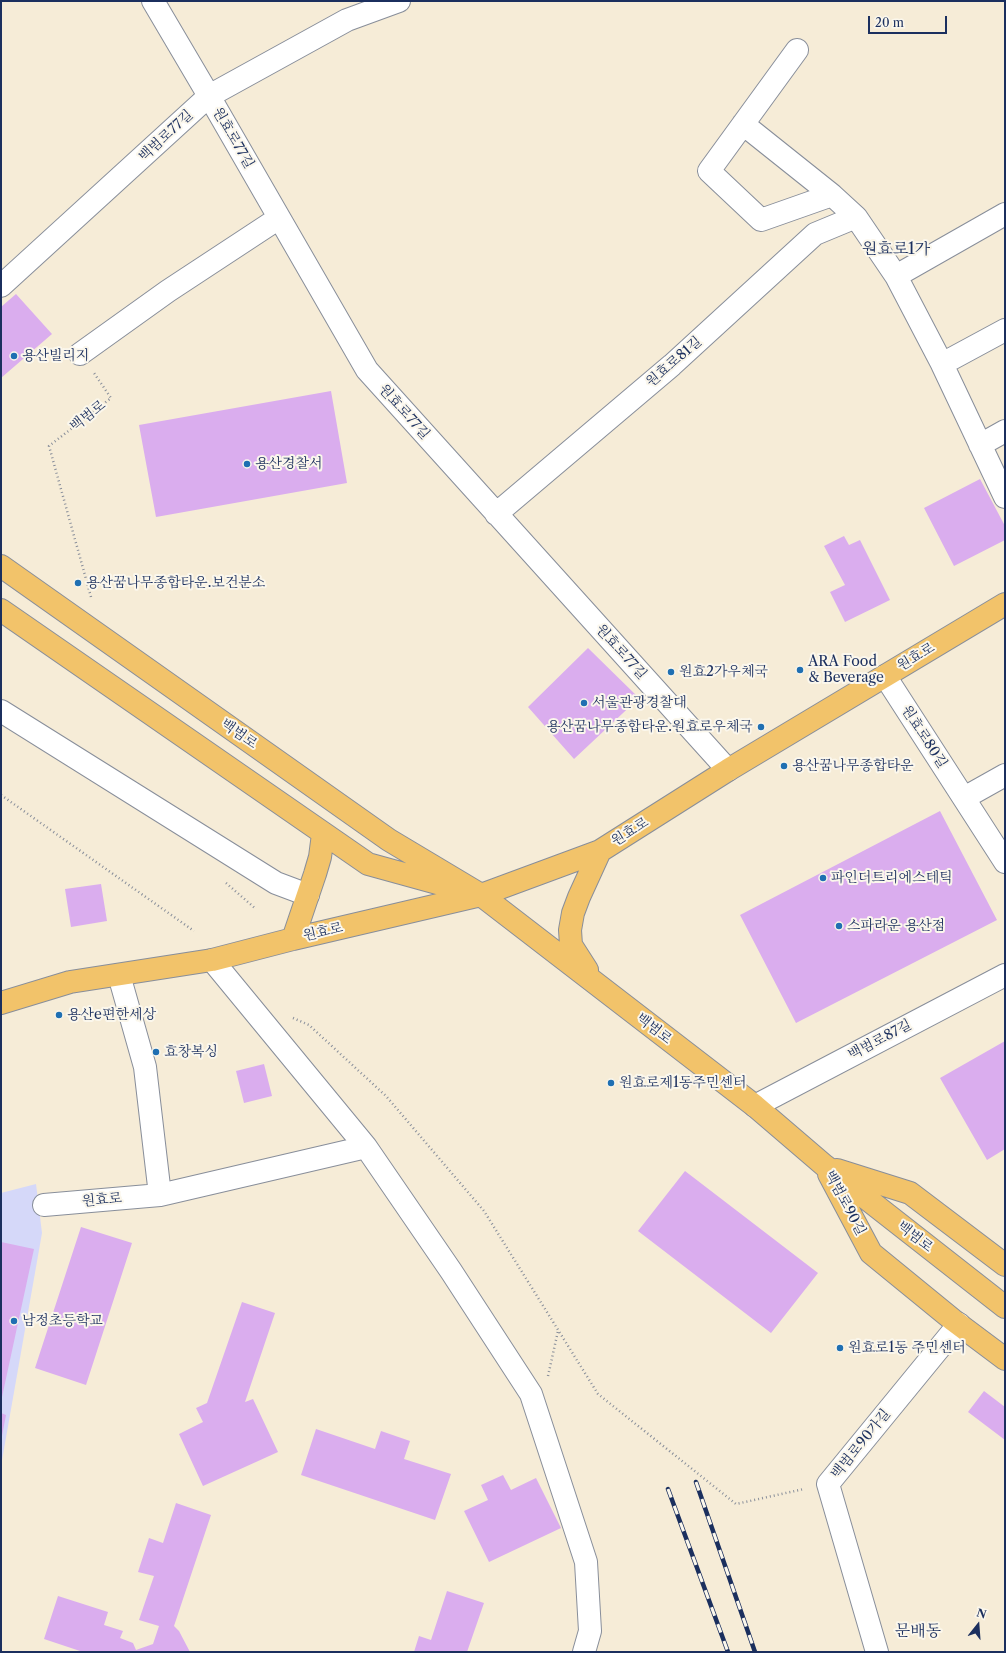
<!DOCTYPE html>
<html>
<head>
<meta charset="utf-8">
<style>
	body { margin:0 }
	#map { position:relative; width:1006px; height:1653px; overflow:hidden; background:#f6ecd7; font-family:"Libre Caslon Text",serif }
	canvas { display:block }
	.frame { position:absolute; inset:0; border:2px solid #1b2f5e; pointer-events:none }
	.north { position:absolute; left:958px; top:1605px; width:40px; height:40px; -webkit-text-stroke:3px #fbf7ec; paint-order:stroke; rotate:17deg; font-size:11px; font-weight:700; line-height:16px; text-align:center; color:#1b2f5e }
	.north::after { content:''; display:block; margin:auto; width:14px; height:18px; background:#1b2f5e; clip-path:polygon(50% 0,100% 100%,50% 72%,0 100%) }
	.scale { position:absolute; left:868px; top:16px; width:79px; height:18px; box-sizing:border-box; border:2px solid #1b2f5e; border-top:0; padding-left:5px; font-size:12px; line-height:14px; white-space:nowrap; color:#1b2f5e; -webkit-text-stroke:3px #fbf7ec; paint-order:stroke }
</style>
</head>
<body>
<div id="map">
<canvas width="1006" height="1653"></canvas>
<div class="frame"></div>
<div class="north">N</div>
<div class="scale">20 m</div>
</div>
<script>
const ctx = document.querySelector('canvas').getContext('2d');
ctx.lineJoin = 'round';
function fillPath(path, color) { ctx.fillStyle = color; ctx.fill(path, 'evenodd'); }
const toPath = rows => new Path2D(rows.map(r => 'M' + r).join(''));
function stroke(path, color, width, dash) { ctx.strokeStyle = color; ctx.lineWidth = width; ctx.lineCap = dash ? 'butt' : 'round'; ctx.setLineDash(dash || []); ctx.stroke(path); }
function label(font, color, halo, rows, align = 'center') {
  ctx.font = font + ' "Libre Caslon Text","Noto Serif KR",serif'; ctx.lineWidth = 4; ctx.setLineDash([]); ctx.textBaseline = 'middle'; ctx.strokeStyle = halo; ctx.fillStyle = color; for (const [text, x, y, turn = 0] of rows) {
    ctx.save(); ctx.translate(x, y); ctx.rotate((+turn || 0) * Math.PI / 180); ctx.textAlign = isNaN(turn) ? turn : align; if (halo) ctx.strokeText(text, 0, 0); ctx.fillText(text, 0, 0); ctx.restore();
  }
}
fillPath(toPath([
	[36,1184,42,1233,1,1466,1,1193]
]), '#d5d8f9');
fillPath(toPath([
	[16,294,52,334,1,378,1,307],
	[331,391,347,483,156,517,139,425],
	[980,479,1005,526,1005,540,954,566,924,508],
	[844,536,849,545,860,540,890,600,845,622,830,592,845,585,824,546],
	[588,648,639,698,574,759,528,707],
	[940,811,997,920,796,1023,740,915],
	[101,884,107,921,71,927,65,889],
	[1005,1041,1005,1149,987,1160,940,1078],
	[264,1064,272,1096,244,1103,236,1071],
	[685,1171,818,1273,771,1333,638,1231],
	[81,1227,132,1243,86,1385,35,1368],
	[1,1242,34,1249,2,1397,1,1397],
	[242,1302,275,1313,245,1402,253,1399,278,1452,203,1486,179,1434,203,1422,196,1408,207,1403],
	[984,1391,1005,1407,1005,1440,968,1412],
	[1,1413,6,1415,2,1436,1,1436],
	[316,1429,375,1449,381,1431,410,1441,404,1459,451,1474,435,1520,301,1475],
	[503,1475,511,1490,536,1478,561,1528,489,1562,464,1511,488,1500,481,1485],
	[176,1503,211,1515,174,1626,179,1631,190,1652,83,1652,44,1639,58,1596,108,1612,104,1625,123,1631,120,1638,133,1643,136,1650,153,1644,159,1626,139,1620,154,1576,138,1572,149,1538,163,1543],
	[447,1591,484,1603,467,1652,414,1652,419,1636,431,1640]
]), '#daadee');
const minor = toPath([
	[153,1,209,96,367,370,728,770],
	[797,50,709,171,761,220,832,195,856,217],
	[743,124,832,195],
	[896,276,1005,214],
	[1,286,209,96,347,20,399,1],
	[80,354,168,291,279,218],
	[942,364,1005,330],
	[980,445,1005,431],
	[496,514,672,365,815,234,856,217,896,276,942,364,1005,497],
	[885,676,1005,862],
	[1,711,276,883,308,895],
	[964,798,1005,775],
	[119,975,145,1067,160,1195],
	[755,1106,1005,975],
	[366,1147,451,1271,531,1394,586,1562,590,1631,584,1652],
	[44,1205,160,1195,366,1147,212,960],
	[877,1652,828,1484,959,1324]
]);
const major = toPath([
	[1,566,389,840,481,895,755,1106,825,1166,1005,1307],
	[1,610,368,864,455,888],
	[293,939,315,874,320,857,323,834],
	[587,970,571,945,570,930,573,913,579,897,600,851],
	[1,1003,70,982,212,960,293,939,481,895,600,851,728,770,1005,604],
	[837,1170,910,1193,1005,1265],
	[829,1174,871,1253,953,1320,1005,1359]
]);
stroke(minor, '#888e9a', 24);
stroke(major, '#888e9a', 24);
stroke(toPath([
	[91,597,49,446,111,398,94,373],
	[1,795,194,931],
	[226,883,256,909],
	[293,1018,309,1025,386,1096,484,1211,598,1394,736,1504,804,1489],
	[548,1376,558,1331]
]), '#888e9a', 2.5, [1, 3]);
stroke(minor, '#fff', 22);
stroke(major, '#f2c36a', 22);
const rail = toPath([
	[696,1482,755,1652],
	[668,1489,728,1652]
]);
stroke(rail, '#1b2f5e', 4.5);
stroke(rail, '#fbf7ec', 3, [9]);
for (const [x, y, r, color] of [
	[14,356,4,"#1f6fb2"],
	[247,464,4,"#1f6fb2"],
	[78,583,4,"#1f6fb2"],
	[800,670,4,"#1f6fb2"],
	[671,672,4,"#1f6fb2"],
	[584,703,4,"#1f6fb2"],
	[761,727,4,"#1f6fb2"],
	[784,766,4,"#1f6fb2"],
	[823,878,4,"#1f6fb2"],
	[839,926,4,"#1f6fb2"],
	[59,1015,4,"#1f6fb2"],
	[156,1052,4,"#1f6fb2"],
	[611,1083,4,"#1f6fb2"],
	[14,1321,4,"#1f6fb2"],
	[840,1348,4,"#1f6fb2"]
]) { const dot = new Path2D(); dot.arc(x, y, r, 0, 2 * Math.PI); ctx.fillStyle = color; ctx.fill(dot); stroke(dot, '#fbf7ec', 1.5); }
label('14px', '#1b2f5e', '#fbf7ec', [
	["백범로77길",166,136,-43],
	["원효로77길",233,138,60],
	["원효로81길",674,362,-41],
	["원효로77길",404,412,48],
	["백범로",88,416,-38],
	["원효로77길",621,652,48],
	["원효로",916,657,-31],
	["백범로",239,734,35],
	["원효로80길",924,737,57],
	["원효로",630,832,-32],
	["원효로",323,932,-13],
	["백범로",654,1029,38],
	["백범로87길",880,1040,-28],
	["원효로",102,1200,-5],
	["백범로90길",845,1203,62],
	["백범로",915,1237,38],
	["백범로90가길",861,1444,-51]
]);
label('14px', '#1b2f5e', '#fbf7ec', [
	["용산빌리지",22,356],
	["용산경찰서",255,464],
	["용산꿈나무종합타운.보건분소",86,583],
	["ARA Food",808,662],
	["& Beverage",808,678],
	["원효2가우체국",679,672],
	["서울관광경찰대",592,703],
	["용산꿈나무종합타운.원효로우체국",753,727,"right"],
	["용산꿈나무종합타운",792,766],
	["파인더트리에스테틱",831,878],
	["스파라운 용산점",847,926],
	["용산e편한세상",67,1015],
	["효창복싱",164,1052],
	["원효로제1동주민센터",619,1083],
	["남정초등학교",22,1321],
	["원효로1동 주민센터",848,1348]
], 'left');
label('16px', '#1b2f5e', '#fbf7ec', [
	["원효로1가",896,249],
	["문배동",918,1631]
]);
</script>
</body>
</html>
